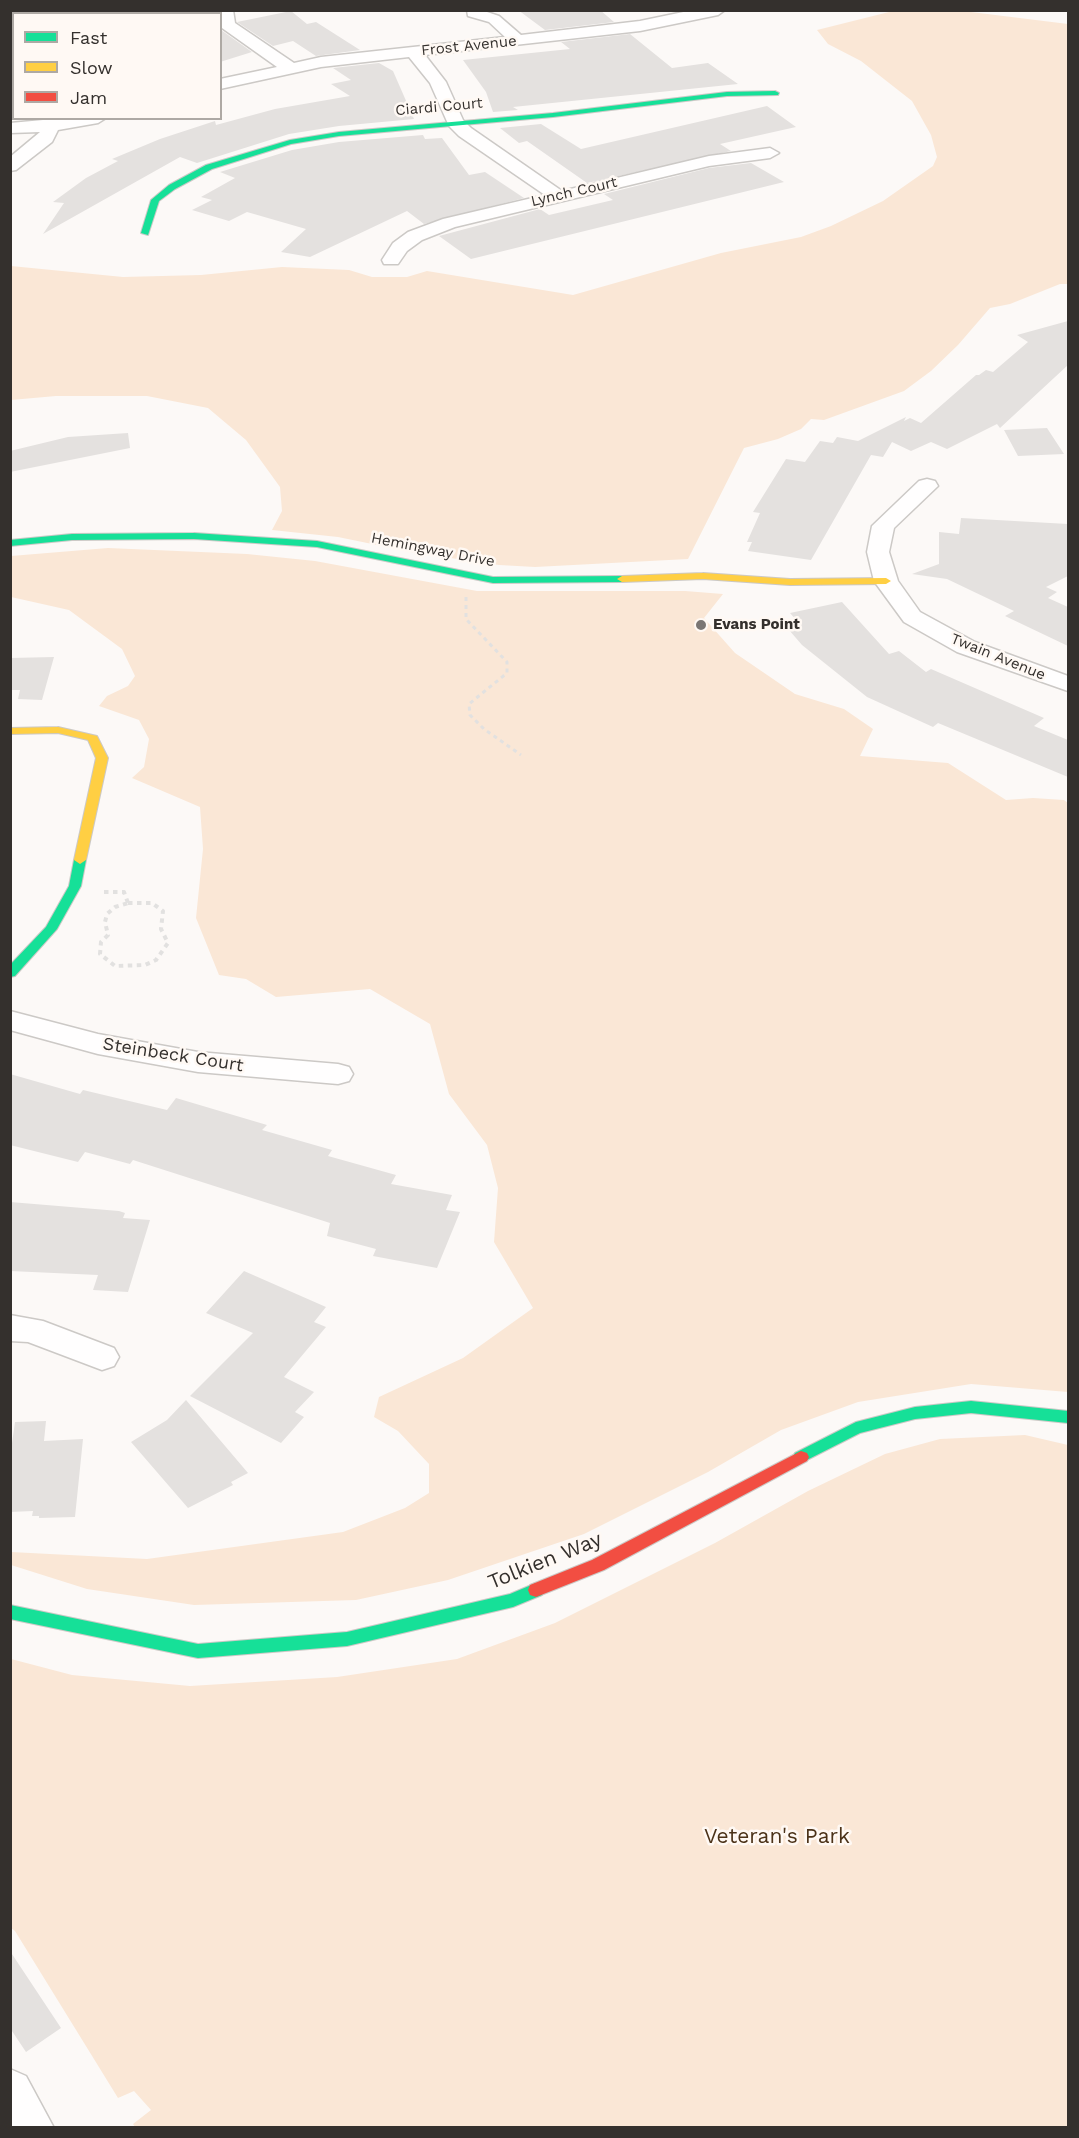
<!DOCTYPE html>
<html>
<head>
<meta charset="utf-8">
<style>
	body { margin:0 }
	#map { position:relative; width:1079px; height:2138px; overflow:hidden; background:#fcf9f7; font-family:"Work Sans",sans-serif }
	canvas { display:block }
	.frame { position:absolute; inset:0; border:12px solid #34302d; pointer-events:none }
	.legend { position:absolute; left:12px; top:12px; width:210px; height:108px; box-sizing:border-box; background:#fff9f4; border:2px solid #aea9a4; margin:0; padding:8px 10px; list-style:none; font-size:18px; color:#34302d }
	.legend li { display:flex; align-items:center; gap:12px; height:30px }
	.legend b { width:30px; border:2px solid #aea9a4 }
</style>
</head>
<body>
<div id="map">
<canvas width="1079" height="2138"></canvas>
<div class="frame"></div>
<ul class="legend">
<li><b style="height:8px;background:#16e098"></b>Fast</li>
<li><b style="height:8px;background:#ffcf43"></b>Slow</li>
<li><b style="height:8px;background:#f24e42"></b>Jam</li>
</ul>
</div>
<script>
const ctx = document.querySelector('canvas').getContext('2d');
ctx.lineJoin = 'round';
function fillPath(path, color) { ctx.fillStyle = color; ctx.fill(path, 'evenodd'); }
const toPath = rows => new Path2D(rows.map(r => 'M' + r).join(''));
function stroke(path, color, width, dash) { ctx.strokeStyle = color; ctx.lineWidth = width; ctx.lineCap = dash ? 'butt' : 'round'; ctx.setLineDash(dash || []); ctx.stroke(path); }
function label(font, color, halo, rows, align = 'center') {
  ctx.font = font + ' "Work Sans",sans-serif'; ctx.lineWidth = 5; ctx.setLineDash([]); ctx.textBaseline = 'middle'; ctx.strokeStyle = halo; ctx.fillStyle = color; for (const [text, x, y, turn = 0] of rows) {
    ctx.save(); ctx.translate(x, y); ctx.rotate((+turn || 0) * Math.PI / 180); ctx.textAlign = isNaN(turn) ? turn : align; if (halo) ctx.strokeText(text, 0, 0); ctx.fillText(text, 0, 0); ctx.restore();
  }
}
fillPath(toPath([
	[893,11,963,11,1068,24,1068,284,1060,284,1010,304,990,308,958,345,931,371,904,391,824,420,811,419,801,429,778,439,744,448,688,559,535,567,499,565,416,553,338,537,272,530,282,511,280,487,246,440,208,408,147,396,56,396,11,400,11,266,123,277,201,275,282,267,349,270,372,277,407,277,427,271,573,295,721,253,801,237,831,226,883,201,933,166,937,157,931,135,912,101,861,61,828,44,817,30],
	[108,548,247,554,315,561,477,591,685,591,723,594,704,618,735,653,795,694,844,709,873,729,860,756,948,763,1006,800,1033,798,1064,800,1068,803,1068,1392,971,1384,858,1402,781,1430,708,1472,584,1534,448,1580,356,1600,194,1605,87,1589,11,1565,11,1552,147,1559,343,1532,405,1508,429,1493,429,1464,398,1431,374,1417,379,1397,463,1358,533,1308,494,1242,498,1188,487,1145,449,1094,430,1024,370,989,276,997,246,979,219,975,196,918,203,849,200,807,132,778,144,767,149,739,139,720,99,706,107,696,128,686,135,676,122,649,69,610,11,597,11,556],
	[1025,1435,1068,1445,1068,2127,135,2127,133,2124,151,2110,134,2091,118,2098,15,1931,11,1928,11,1659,72,1675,190,1686,337,1677,457,1659,555,1623,715,1543,808,1491,885,1454,940,1439]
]), '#fae7d6');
fillPath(toPath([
	[518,10,600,10,614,22,545,30],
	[291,11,307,24,316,22,360,50,316,56,293,41,273,46,237,22],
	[220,30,221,30,252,52,220,62],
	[630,34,672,68,708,63,738,84,513,107,518,110,493,112,486,92,463,60,570,49,561,42],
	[379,63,393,71,414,119,339,126,289,134,197,163,180,157,43,234,64,203,53,202,86,178,118,161,112,159,160,139,215,121,216,125,275,109,350,96,331,84,351,80,333,68],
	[767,106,796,127,720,144,731,151,587,183,527,141,519,143,500,128,541,124,581,149],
	[423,135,425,139,442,138,469,175,485,172,524,198,424,224,407,211,310,257,281,252,306,229,247,212,229,221,192,210,212,200,201,197,235,178,220,172,292,150,339,142],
	[751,163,784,182,471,259,439,236,540,209,549,215,613,200,604,194,709,168],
	[1068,321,1068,365,1000,428,997,424,947,449,931,442,911,451,892,442,883,457,871,455,811,560,748,551,752,542,747,542,760,513,753,512,786,459,805,462,820,441,833,443,837,437,858,441,906,417,904,421,910,418,921,423,976,375,979,375,986,370,993,372,1028,342,1017,335],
	[1047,428,1064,454,1018,456,1004,430],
	[128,433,130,448,10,472,10,451,68,437],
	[961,518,1068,524,1068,576,1046,587,1057,592,1048,598,1068,607,1068,646,1005,616,1014,611,947,579,912,574,939,564,939,532,959,534],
	[842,602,889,654,899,651,926,672,931,669,1044,718,1034,726,1068,740,1068,777,938,723,933,727,867,697,802,645,783,623,797,621,790,613],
	[54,657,42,700,18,699,20,690,10,690,10,658],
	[10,1074,80,1094,83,1090,167,1110,176,1098,267,1125,262,1130,332,1150,328,1156,396,1175,391,1184,452,1195,446,1210,460,1212,437,1268,373,1256,376,1249,327,1236,330,1223,133,1160,130,1164,85,1152,78,1162,10,1145],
	[10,1202,119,1211,125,1213,123,1218,150,1220,128,1292,93,1290,98,1275,10,1271],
	[244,1271,326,1307,314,1322,326,1327,284,1377,314,1392,295,1412,304,1417,281,1443,190,1396,253,1333,206,1313],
	[186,1400,248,1473,231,1482,233,1485,188,1508,131,1442,167,1420],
	[46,1421,44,1441,83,1439,75,1517,39,1518,39,1516,32,1516,33,1511,10,1512,10,1457,15,1422],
	[10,1951,61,2028,26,2052,10,2028]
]), '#e4e1df');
const street = toPath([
	[217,10,233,10,235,23,294,63,321,57,505,37,489,22,468,16,467,10,481,10,499,16,521,35,640,21,693,10,725,10,718,15,640,31,425,55,446,82,463,120,471,128,562,191,709,156,770,148,779,153,770,158,709,166,455,227,422,240,407,251,398,264,384,264,382,260,393,243,408,232,443,219,545,195,459,136,449,126,430,83,409,57,321,67,220,89,220,79,277,67,222,28,220,14,217,10],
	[65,118,106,118,98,123,58,130,52,142,16,170,10,171,10,157,40,132,10,133,10,123,65,118],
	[927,479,935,481,938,486,894,528,889,552,898,581,920,612,975,642,1068,676,1068,691,957,652,904,622,874,581,867,552,872,526,919,481,927,479],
	[10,1011,98,1034,198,1052,338,1064,349,1067,353,1074,349,1081,338,1084,198,1072,98,1054,10,1030,10,1011],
	[10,1315,43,1321,114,1348,119,1357,114,1366,102,1370,28,1342,10,1341,10,1315],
	[10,2069,26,2076,54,2128,10,2128,10,2069]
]);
const fast = toPath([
	[25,10,34,10,30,14,21,14,25,10],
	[775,91,779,93,778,95,727,96,553,117,339,136,291,144,212,169,175,189,159,201,148,235,141,233,151,200,169,185,206,165,290,140,339,132,553,113,727,92,775,91],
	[194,533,317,541,493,577,622,576,627,579,622,582,493,583,317,547,194,539,72,540,10,546,10,540,72,534,194,533],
	[80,856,86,860,81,886,57,929,15,976,10,977,10,965,46,927,69,886,74,860,80,856],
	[971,1401,1068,1411,1068,1423,971,1413,915,1419,860,1433,801,1463,795,1461,793,1457,795,1453,856,1422,915,1407,971,1401],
	[536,1583,542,1585,544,1590,542,1595,513,1607,347,1646,198,1658,10,1619,10,1605,198,1644,347,1632,510,1594,536,1583]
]);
const slow = toPath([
	[703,573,790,579,886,578,891,581,886,584,790,585,703,579,622,582,617,579,622,576,703,573],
	[58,727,97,736,108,758,86,860,80,864,74,860,96,758,88,740,58,733,10,734,10,728,58,727]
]);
const jam = toPath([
	[801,1451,807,1453,809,1457,807,1461,604,1570,536,1597,530,1595,528,1590,530,1585,592,1560,801,1451]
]);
stroke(street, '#ccc9c6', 3);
stroke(fast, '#ccc9c6', 2);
stroke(slow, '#ccc9c6', 2);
stroke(jam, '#ccc9c6', 2);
stroke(toPath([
	[466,597,466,619,507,662,507,673,469,704,470,715,484,729,521,755]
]), '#e2e1e0', 3, [4, 4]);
stroke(toPath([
	[104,892,124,892,128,903],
	[128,903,152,903,163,911,161,929,168,943,156,960,145,965,115,966,100,954,101,942,108,935,105,922,107,914,115,907,128,903]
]), '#e2e1e0', 4, [4.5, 4.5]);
fillPath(street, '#fffefe');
fillPath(fast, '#16e098');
fillPath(slow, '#ffcf43');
fillPath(jam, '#f24e42');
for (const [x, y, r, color] of [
	[701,625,6,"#7a7674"]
]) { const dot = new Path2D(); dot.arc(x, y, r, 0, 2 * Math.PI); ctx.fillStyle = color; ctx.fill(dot); stroke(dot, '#fff9f4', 2); }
label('15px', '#34302d', '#fff9f4', [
	["Frost Avenue",469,46,-6],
	["Ciardi Court",439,107,-5],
	["Lynch Court",574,192,-13],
	["Hemingway Drive",433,550,11],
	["Twain Avenue",998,657,22]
]);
label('bold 15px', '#34302d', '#fff9f4', [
	["Evans Point",713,625]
], 'left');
label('18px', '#34302d', '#fff9f4', [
	["Steinbeck Court",173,1055,9]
]);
label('21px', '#34302d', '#fff9f4', [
	["Tolkien Way",545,1561,-22]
]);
label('21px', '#4b3218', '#fff9f4', [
	["Veteran's Park",777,1837]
]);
</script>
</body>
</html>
